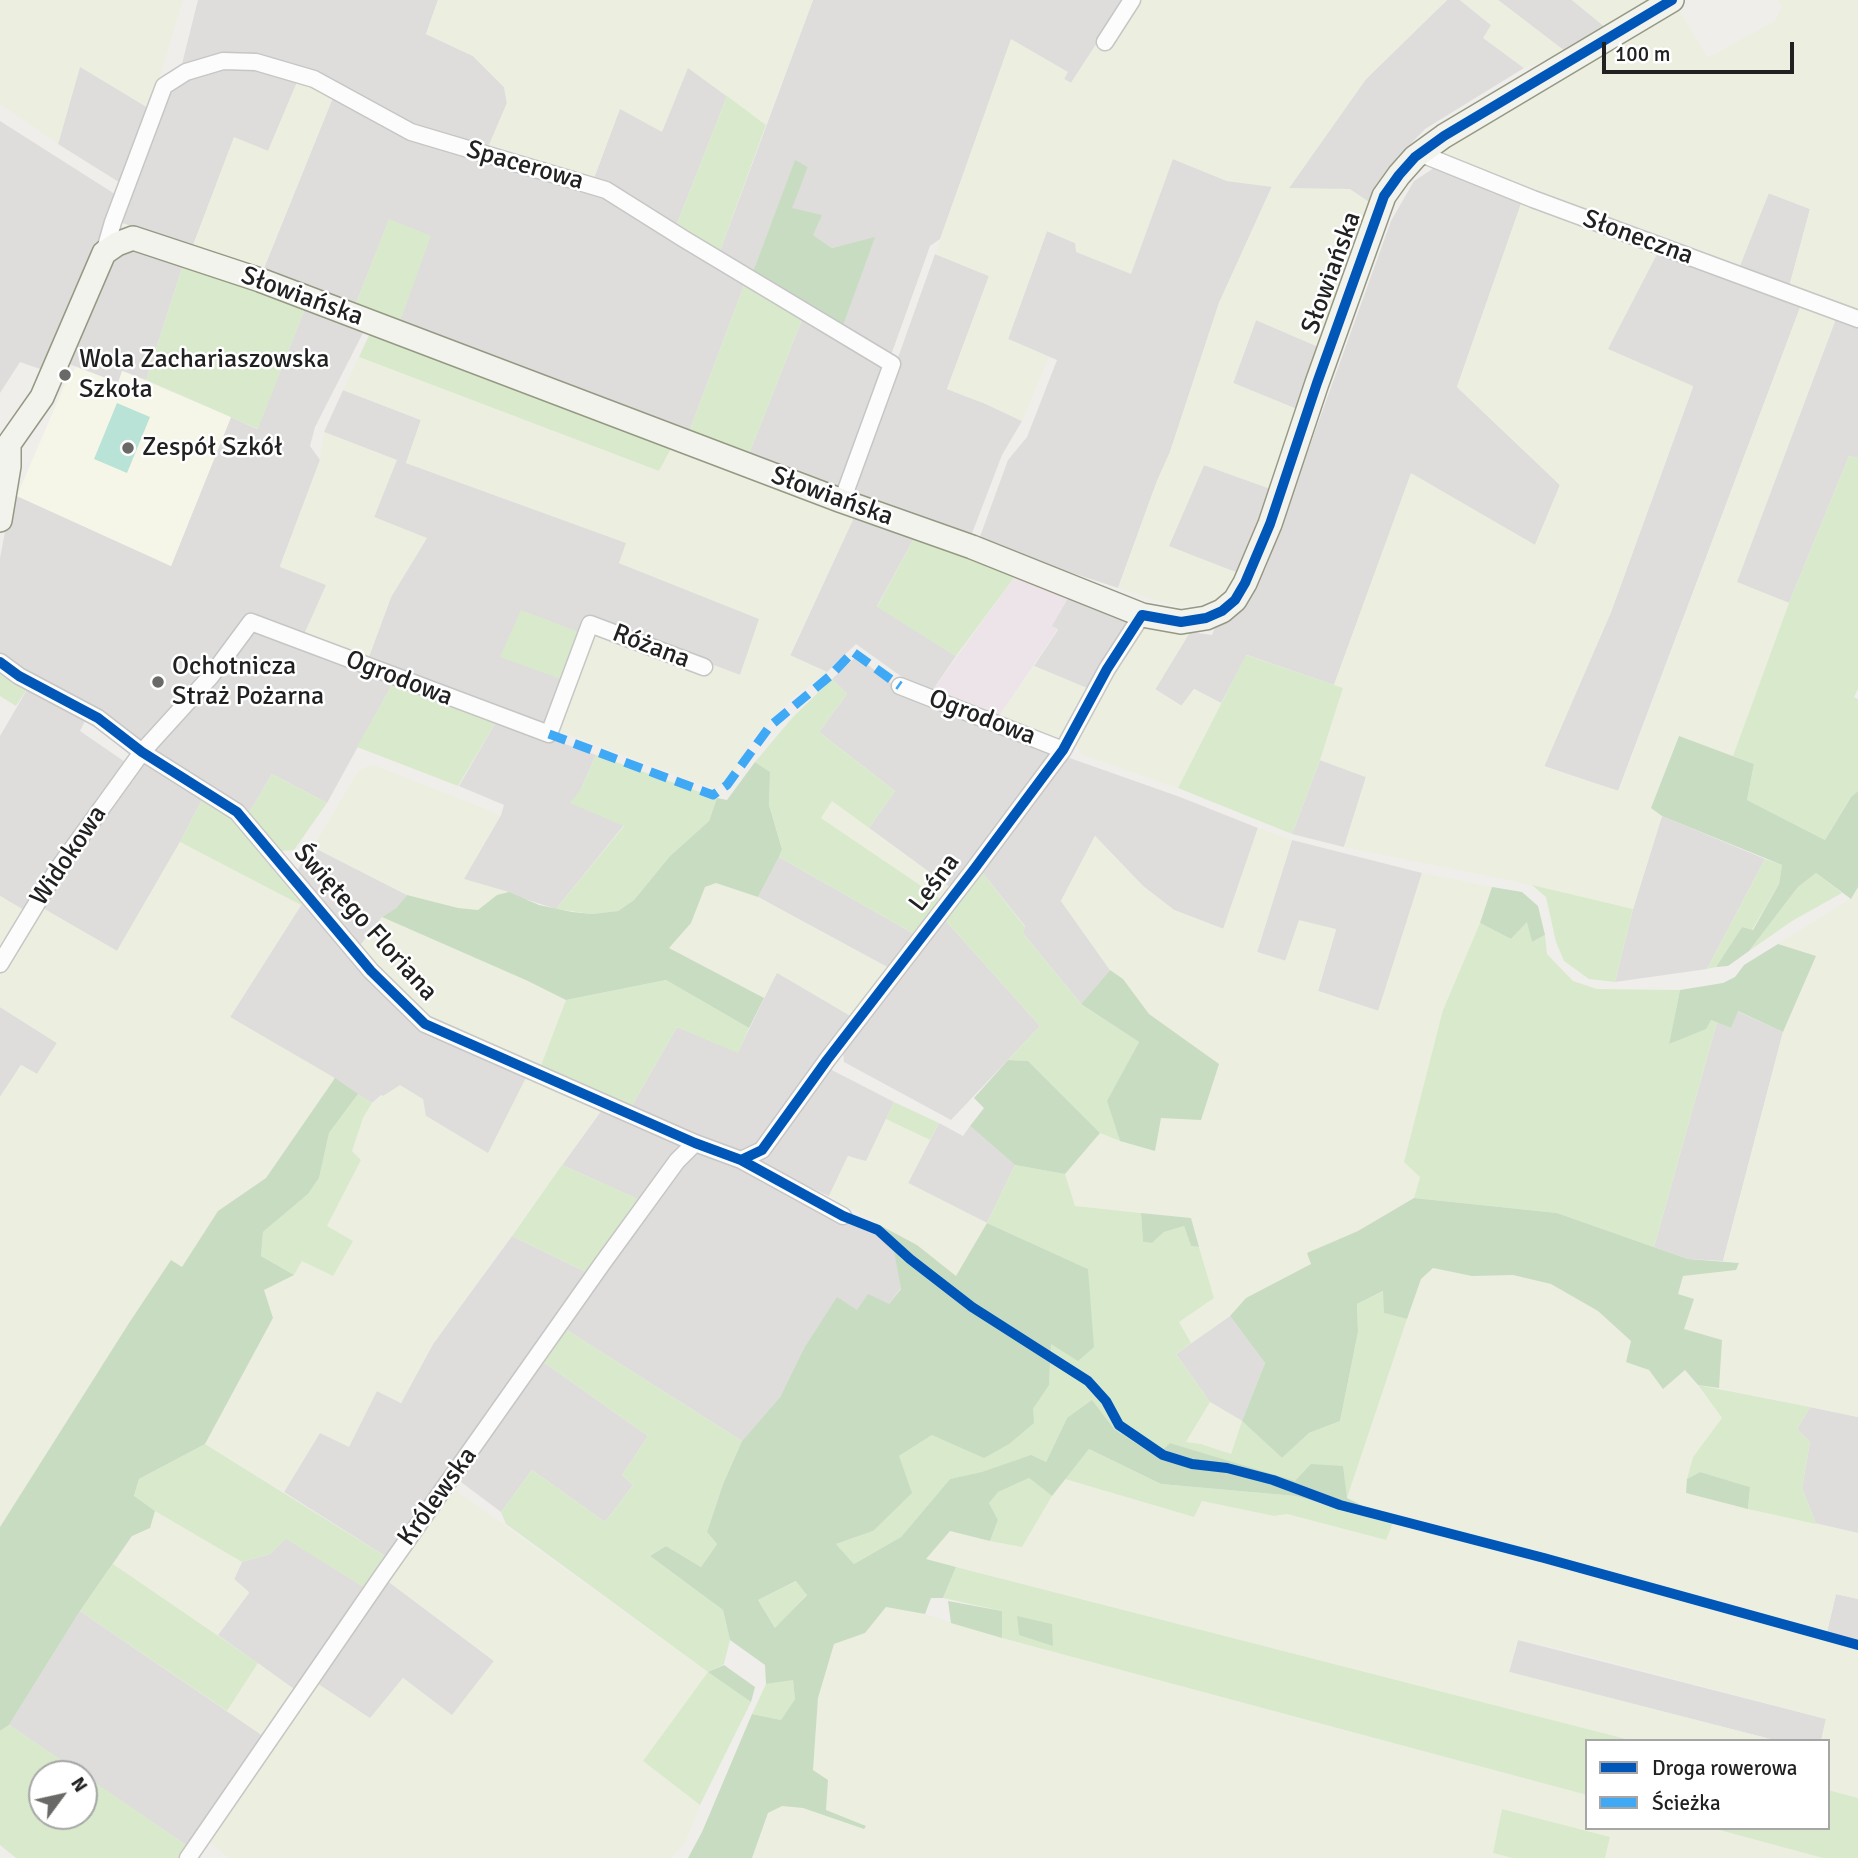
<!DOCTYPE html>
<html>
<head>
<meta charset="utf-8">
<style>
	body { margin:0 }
	#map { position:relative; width:1858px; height:1858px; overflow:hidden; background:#efeeeb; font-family:Signika,sans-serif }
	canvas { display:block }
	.legend { position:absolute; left:1585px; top:1739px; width:245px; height:91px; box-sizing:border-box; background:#fff; border:2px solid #a6a6a6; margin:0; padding:9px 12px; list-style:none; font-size:21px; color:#212121 }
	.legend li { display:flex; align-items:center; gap:14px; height:35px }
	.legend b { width:35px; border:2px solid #a6a6a6 }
	.north { position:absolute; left:28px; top:1760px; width:70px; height:70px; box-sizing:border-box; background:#fff; border:2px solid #a6a6a6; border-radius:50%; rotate:57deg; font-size:19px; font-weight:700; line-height:28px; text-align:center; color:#212121 }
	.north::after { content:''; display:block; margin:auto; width:24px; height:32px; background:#696968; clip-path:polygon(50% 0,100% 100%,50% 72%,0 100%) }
	.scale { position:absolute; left:1602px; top:42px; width:192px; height:32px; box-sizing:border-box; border:4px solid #212121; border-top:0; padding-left:9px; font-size:21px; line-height:24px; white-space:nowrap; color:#212121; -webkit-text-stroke:5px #fff; paint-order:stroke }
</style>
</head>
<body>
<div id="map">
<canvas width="1858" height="1858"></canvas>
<ul class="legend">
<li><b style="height:9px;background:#0057b8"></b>Droga rowerowa</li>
<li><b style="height:9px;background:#3fa9f5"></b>Ścieżka</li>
</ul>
<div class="north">N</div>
<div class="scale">100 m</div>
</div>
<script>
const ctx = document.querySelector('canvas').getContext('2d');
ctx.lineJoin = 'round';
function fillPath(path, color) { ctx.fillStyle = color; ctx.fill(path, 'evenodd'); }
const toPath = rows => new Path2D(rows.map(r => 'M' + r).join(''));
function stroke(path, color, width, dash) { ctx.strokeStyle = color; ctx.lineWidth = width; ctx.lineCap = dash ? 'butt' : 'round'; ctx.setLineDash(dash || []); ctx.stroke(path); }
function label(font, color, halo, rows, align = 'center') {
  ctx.font = font + ' Signika,sans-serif'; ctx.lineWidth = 5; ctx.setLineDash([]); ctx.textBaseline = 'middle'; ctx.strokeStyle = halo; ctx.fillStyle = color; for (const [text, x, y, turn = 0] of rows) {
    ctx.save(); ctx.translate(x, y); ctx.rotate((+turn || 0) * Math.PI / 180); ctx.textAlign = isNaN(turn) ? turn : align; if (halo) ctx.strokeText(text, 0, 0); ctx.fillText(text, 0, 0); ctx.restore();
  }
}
fillPath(toPath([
	[198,0,438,0,426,34,473,56,504,87,507,103,487,150,417,129,262,60,181,68],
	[813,0,1125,0,1071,83,1064,79,1067,72,1011,40,940,239,930,246,890,358,842,329,874,238,832,248,813,235,791,208,808,167,795,161,752,274,720,251],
	[1447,0,1460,0,1492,26,1484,38,1524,68,1425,129,1395,160,1372,204,1289,188,1366,79],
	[1498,0,1572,0,1605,27,1566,52],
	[233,65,256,67,298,80,268,151,234,138,192,248,117,221,166,93,176,83],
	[80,66,150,109,122,184,58,144],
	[688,67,727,96,677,224,594,178,620,108],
	[334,95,391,126,606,193,746,280,689,432,399,324,389,220,355,306,262,273],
	[0,121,118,196,43,370,20,362,0,393],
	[1173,159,1227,181,1272,186,1219,303,1170,452,1157,481,1118,588,978,542,1008,460,1027,437,1057,360,1008,339,1047,231,1075,243],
	[1434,168,1522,201,1457,387,1560,485,1535,545,1411,474,1334,685,1247,655,1221,703,1194,689,1182,706,1155,689,1190,632,1212,635,1216,625,1238,608,1265,570,1391,221,1414,181],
	[1768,193,1810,209,1789,287,1739,268],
	[137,246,184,262,146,380,123,371,119,383,69,364,109,258],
	[1658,252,1801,305,1618,791,1544,766,1611,612,1693,387,1607,349],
	[935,254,989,276,947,389,986,404,1022,421,1002,455,971,536,850,492],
	[306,306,365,329,315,427,310,446,320,460,280,566,327,585,303,637,394,681,327,803,272,774,249,813,139,741,0,656,0,558,11,500,17,496,171,566,231,417,257,429],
	[1837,316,1858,324,1858,458,1849,456,1789,603,1736,582],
	[803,317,887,364,843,489,749,454],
	[1256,320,1321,348,1299,410,1233,383],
	[343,390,421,420,406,463,627,543,619,563,760,619,740,675,586,619,546,729,367,662,391,597,426,539,374,517,396,460,324,432],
	[1204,465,1271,489,1238,573,1168,547],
	[856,513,916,535,877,606,956,656,932,691,902,677,856,644,827,672,790,656],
	[1071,593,1132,621,1089,689,1034,666,1058,630,1051,626],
	[857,656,898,689,1054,752,951,888,869,828,895,791,819,732,847,694,832,679],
	[28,688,85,721,80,731,128,764,27,912,0,896,0,736],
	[497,720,596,755,581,789,624,825,556,909,463,879,501,815,504,805,459,786],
	[1064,756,1180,797,1258,828,1224,929,1174,910,1143,886,1095,836,1061,901,1110,970,1081,1004,1023,933,1025,926,981,871],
	[1320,760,1366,777,1344,847,1292,834],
	[143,761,204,796,180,842,117,951,39,906],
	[1662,816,1765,859,1707,969,1615,982,1633,909],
	[1292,840,1422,873,1379,1011,1318,991,1336,930,1286,961,1257,952],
	[313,847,407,895,396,908,382,917,359,947,296,872],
	[779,857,916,935,891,969,758,897],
	[305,899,395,1001,528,1074,488,1154,426,1116,381,1095,372,1103,230,1017],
	[945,920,1040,1026,951,1120,844,1062,843,1052],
	[777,972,854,1018,755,1148,736,1154,630,1109,677,1027,738,1052],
	[0,1007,57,1043,37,1074,21,1065,0,1097],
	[1737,1011,1783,1032,1723,1261,1688,1259,1654,1247,1717,1022,1731,1028],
	[826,1067,894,1102,866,1162,848,1156,829,1196,756,1163],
	[604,1107,683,1145,642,1201,562,1165],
	[939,1123,963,1136,970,1126,1015,1165,987,1223,908,1183],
	[704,1152,741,1163,830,1213,873,1232,894,1251,901,1288,889,1304,857,1311,837,1298,804,1348,780,1397,742,1441,565,1329,620,1246,692,1155],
	[512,1236,590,1274,388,1558,284,1492,320,1432,377,1391,401,1403,433,1344],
	[1230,1316,1265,1363,1242,1421,1210,1402,1176,1354],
	[542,1361,648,1436,622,1475,633,1485,605,1522,532,1470,501,1512,457,1479],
	[1810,1407,1858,1417,1858,1533,1816,1524,1802,1488,1810,1442,1797,1429],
	[286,1538,367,1589,298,1692,218,1635,249,1593,234,1579,242,1562,270,1554],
	[385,1579,494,1661,452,1716,403,1678,370,1719,315,1682],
	[1836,1594,1858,1599,1858,1641,1827,1632],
	[80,1611,266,1738,189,1847,9,1725],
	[1518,1640,1826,1719,1821,1741,1778,1741,1509,1672]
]), '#dedddc');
fillPath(toPath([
	[1016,575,1071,593,1052,626,1058,629,999,716,932,691]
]), '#ece4e8');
fillPath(toPath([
	[76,367,118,383,122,371,231,417,171,566,17,496,65,384]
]), '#f6f6e8');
fillPath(toPath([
	[0,0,183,0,150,109,80,67,58,144,0,104],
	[438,0,813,0,766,125,688,68,662,132,620,109,594,178,487,150,507,103,504,87,473,56,426,34],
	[1137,0,1447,0,1366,79,1289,188,1350,189,1372,204,1346,271,1342,270,1337,287,1341,289,1321,348,1256,320,1233,383,1299,410,1271,489,1204,465,1169,546,1238,573,1217,599,1190,606,1174,606,1118,588,1157,481,1170,452,1219,303,1272,187,1227,181,1173,159,1131,274,1076,252,1075,243,1047,231,1008,339,1049,357,1022,421,986,404,947,389,989,276,935,254,1011,39,1068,72,1064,79,1071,83,1095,46,1103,50],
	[1460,0,1498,0,1566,52,1524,68,1483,38,1491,25],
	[1572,0,1650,0,1605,27],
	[1777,0,1858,0,1858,313,1789,287,1810,209,1769,193,1739,268,1673,240,1606,218,1443,158,1440,147,1679,10,1708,58,1775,21,1782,6],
	[298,80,334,95,262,273,192,248,234,137,268,151],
	[1522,201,1658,252,1608,349,1693,386,1611,612,1544,767,1619,791,1801,305,1837,316,1737,582,1789,603,1733,756,1678,737,1651,808,1662,816,1633,909,1513,881,1344,847,1366,777,1320,760,1343,689,1334,685,1411,473,1535,545,1560,485,1457,387],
	[359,357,659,471,673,445,856,513,790,655,827,672,791,699,751,740,731,780,714,789,557,730,593,631,706,674,711,664,740,675,759,619,619,563,626,543,406,463,421,420,343,390],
	[324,432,397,460,374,517,427,538,391,597,367,662,303,637,326,585,280,567,320,460],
	[1144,622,1190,632,1155,690,1181,706,1194,689,1221,703,1178,788,1083,755,1074,743],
	[1034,666,1089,689,1061,740,999,716],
	[373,765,501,815,464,879,509,892,497,896,478,910,458,908,407,895,313,847,359,770],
	[832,801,951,888,942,900,821,818],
	[1258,828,1292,840,1257,952,1285,961,1299,920,1336,929,1318,991,1378,1011,1422,873,1492,887,1480,923,1443,1010,1420,1177,1414,1198,1358,1231,1308,1253,1311,1264,1246,1298,1230,1316,1191,1343,1179,1322,1214,1298,1191,1218,1075,1206,1065,1174,1100,1133,1155,1151,1160,1118,1219,1064,1149,1014,1123,979,1110,970,1061,901,1095,836,1143,886,1174,910,1223,929],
	[180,842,301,905,230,1017,335,1078,266,1178,218,1211,182,1267,171,1261,129,1323,0,1527,0,1097,21,1065,37,1074,57,1043,0,1007,0,974,39,906,117,951],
	[716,883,758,897,890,969,854,1018,777,973,764,998,669,948,691,923,705,887],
	[1858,887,1858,1417,1719,1388,1722,1340,1683,1329,1678,1294,1683,1276,1736,1270,1739,1263,1723,1261,1783,1032,1816,957,1778,944,1850,899],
	[0,896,27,912,0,953],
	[382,917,528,981,566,1000,540,1068,439,1023,395,987,359,947],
	[528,1074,604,1107,433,1344,401,1403,377,1391,349,1447,320,1433,284,1492,205,1444,273,1318,263,1290,294,1275,302,1260,353,1241,327,1227,361,1160,352,1151,363,1118,372,1103,400,1085,423,1099,426,1116,488,1153],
	[886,1119,930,1140,908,1183,987,1223,956,1276,917,1245,829,1196,848,1156,866,1161],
	[1432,1268,1472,1276,1513,1275,1551,1284,1598,1311,1631,1341,1627,1362,1649,1370,1663,1389,1685,1370,1722,1418,1693,1457,1686,1493,1858,1533,1858,1599,1836,1594,1827,1632,1551,1555,1371,1510,1347,1498,1421,1279],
	[1210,1402,1242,1421,1231,1455,1201,1444,1186,1442],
	[1065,1479,1194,1517,1202,1501,1273,1516,1287,1514,1385,1540,1393,1523,1612,1578,1858,1649,1858,1798,1828,1790,1828,1741,1821,1741,1826,1719,1561,1649,1518,1640,1509,1672,1778,1741,1634,1741,926,1559,950,1531,1022,1547,1052,1496],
	[451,1487,708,1672,643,1761,700,1805,685,1843,671,1858,229,1858,206,1839,315,1682,370,1718,403,1678,452,1715,494,1661,385,1579],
	[155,1511,242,1562,234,1579,249,1592,218,1635,113,1564,132,1536,150,1528],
	[886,1607,925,1614,1002,1638,1587,1795,1587,1828,1712,1828,1823,1858,1605,1858,1610,1838,1503,1809,1493,1853,1512,1858,752,1858,769,1813,782,1806,803,1808,863,1829,866,1826,826,1810,828,1780,813,1771,818,1698,834,1644,865,1633],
	[258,1663,298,1692,266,1738,227,1711]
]), '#eceedf');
fillPath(toPath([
	[727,96,766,125,720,251,677,224],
	[389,219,431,236,399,324,355,306],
	[184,262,306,306,258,429,146,380],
	[746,280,803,317,749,454,689,432],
	[371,331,673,445,659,471,359,357],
	[1849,456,1858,458,1858,689,1854,697,1858,699,1858,791,1850,798,1825,840,1747,800,1754,764,1733,756,1789,603],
	[916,535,1016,575,956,656,877,607],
	[521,610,581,633,564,680,500,657],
	[1246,655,1343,688,1320,760,1292,834,1178,788],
	[0,669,28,688,16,706,0,696],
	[832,679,847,694,819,732,895,791,869,828,832,801,821,818,942,900,916,935,779,857,782,848,769,805,770,772,755,762,792,718],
	[394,681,497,720,458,786,357,747],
	[596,755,717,798,709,821,670,856,634,900,618,911,592,914,556,909,624,826,570,803,581,789],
	[272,774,327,803,294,850,281,851,249,813],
	[204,796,234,819,305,899,301,905,180,842],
	[1765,859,1782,865,1779,884,1752,930,1742,927,1716,967,1707,969],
	[981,871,1025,927,1023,933,1081,1004,1139,1042,1108,1101,1120,1141,1100,1133,1028,1061,1008,1060,1040,1026,945,920],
	[1816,873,1842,893,1792,921,1749,951,1798,887],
	[1532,885,1633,909,1615,982,1589,979,1564,961,1556,942,1546,897],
	[1528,921,1532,942,1545,935,1547,954,1573,981,1597,989,1680,990,1669,1044,1711,1020,1717,1022,1654,1247,1557,1213,1414,1198,1420,1177,1404,1162,1443,1010,1480,923,1511,939],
	[666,980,749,1028,738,1053,677,1027,630,1109,540,1068,566,1000],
	[358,1094,372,1103,363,1118,352,1151,361,1160,327,1226,353,1241,333,1276,302,1261,294,1275,261,1256,263,1232,308,1194,319,1178,329,1133],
	[894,1102,939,1123,930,1140,886,1119],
	[562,1165,638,1199,586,1272,512,1236],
	[1015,1165,1065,1174,1075,1206,1141,1213,1143,1242,1152,1243,1164,1232,1184,1226,1191,1246,1199,1247,1214,1298,1179,1322,1191,1343,1176,1354,1210,1402,1186,1442,1201,1444,1231,1454,1242,1421,1282,1458,1309,1433,1340,1421,1358,1332,1357,1304,1384,1291,1384,1313,1407,1319,1347,1498,1170,1443,1156,1456,1114,1429,1067,1418,1046,1462,950,1479,901,1537,854,1564,836,1544,873,1531,899,1456,932,1435,1033,1409,1049,1384,1051,1343,1088,1269,987,1223],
	[565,1329,742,1441,723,1484,707,1532,717,1544,701,1567,666,1546,650,1556,723,1610,730,1640,724,1664,709,1672,751,1702,700,1805,643,1761,708,1672,506,1524,501,1512,532,1470,605,1522,633,1485,622,1475,648,1436,542,1361],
	[1698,1385,1810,1407,1797,1429,1810,1442,1802,1488,1816,1524,1748,1509,1750,1487,1700,1472,1687,1479,1693,1457,1722,1418],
	[205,1444,388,1558,367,1589,286,1539,270,1554,242,1562,155,1511,134,1497,139,1479],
	[1089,1449,1161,1484,1296,1496,1371,1518,1393,1523,1386,1540,1287,1514,1274,1516,1202,1501,1194,1517,1065,1479],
	[1029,1478,1052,1496,1022,1547,990,1541,998,1520,989,1503,997,1492],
	[113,1564,258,1663,227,1711,80,1611],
	[956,1567,1634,1741,1587,1741,1587,1795,1002,1638,1002,1611,943,1598],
	[797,1581,807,1594,776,1629,758,1600],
	[793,1679,795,1699,781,1720,752,1714,766,1684],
	[9,1725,82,1774,42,1774,42,1816,84,1816,84,1775,189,1847,181,1858,16,1858,0,1845,0,1731],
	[1828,1790,1858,1798,1858,1858,1823,1858,1712,1828,1828,1828],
	[1502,1809,1610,1837,1605,1858,1512,1858,1493,1853]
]), '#d9eacc');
fillPath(toPath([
	[795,160,808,167,792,208,822,215,813,235,832,248,875,237,842,329,752,274],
	[1679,736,1754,764,1747,800,1825,840,1851,797,1858,791,1858,887,1851,899,1816,873,1798,887,1749,951,1728,966,1716,967,1742,927,1753,930,1779,884,1782,865,1662,816,1651,808],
	[755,762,770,772,769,805,782,849,779,857,758,897,716,883,705,887,691,923,669,948,764,998,749,1028,666,980,566,1000,528,981,382,917,396,908,407,895,458,908,478,910,497,895,509,892,539,905,572,912,592,914,618,911,634,900,670,856,709,821,717,798,727,800],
	[1492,887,1522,892,1538,906,1545,935,1532,942,1527,922,1511,939,1480,923],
	[1778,944,1816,956,1783,1032,1738,1011,1731,1028,1711,1020,1706,1029,1669,1044,1680,990,1723,983,1735,977,1744,965],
	[1110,970,1123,979,1149,1014,1219,1064,1201,1120,1161,1118,1155,1151,1120,1141,1107,1101,1139,1042,1081,1004],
	[1008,1060,1028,1061,1100,1133,1065,1174,1015,1165,970,1126,984,1108,974,1098],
	[335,1078,358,1094,329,1133,319,1178,308,1194,263,1232,261,1256,294,1275,264,1290,273,1318,205,1444,139,1479,134,1496,155,1511,150,1528,132,1536,80,1611,9,1725,0,1731,0,1527,129,1323,171,1260,182,1267,218,1211,266,1178],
	[1414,1198,1557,1213,1688,1259,1739,1263,1736,1270,1683,1276,1678,1294,1694,1299,1684,1329,1722,1340,1719,1388,1698,1385,1685,1370,1663,1389,1649,1370,1626,1362,1631,1341,1598,1311,1551,1284,1513,1275,1472,1276,1433,1268,1421,1279,1407,1319,1384,1313,1383,1291,1357,1304,1358,1332,1340,1421,1309,1433,1282,1458,1242,1421,1265,1363,1230,1316,1246,1298,1311,1264,1307,1253,1358,1231],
	[1141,1213,1191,1218,1199,1247,1191,1246,1184,1226,1164,1232,1152,1243,1143,1242],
	[876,1223,917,1245,956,1276,987,1223,1088,1269,1094,1347,1078,1361,1051,1344,1049,1385,1033,1409,1034,1423,1009,1444,984,1458,932,1435,899,1456,912,1493,873,1531,836,1544,854,1564,901,1537,950,1479,982,1472,1031,1455,1046,1462,1067,1418,1092,1400,1114,1429,1156,1456,1170,1443,1295,1481,1311,1464,1343,1466,1347,1498,1371,1510,1371,1518,1296,1496,1161,1484,1089,1449,1052,1496,1029,1478,998,1492,989,1503,998,1520,990,1541,950,1531,926,1559,956,1567,943,1598,931,1598,925,1614,886,1607,865,1633,834,1644,818,1698,813,1770,828,1780,826,1810,866,1826,864,1829,803,1808,782,1806,768,1813,752,1858,688,1858,702,1832,752,1714,781,1720,795,1699,793,1680,766,1684,765,1665,730,1640,723,1610,650,1556,666,1546,701,1567,717,1544,707,1532,723,1484,742,1441,780,1397,804,1348,837,1297,857,1310,868,1294,889,1304,901,1289,894,1252,873,1232],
	[796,1581,807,1595,775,1628,758,1600],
	[1700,1472,1750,1487,1748,1509,1686,1493,1687,1479],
	[948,1601,1002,1611,1002,1638,951,1623],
	[1017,1616,1052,1624,1053,1646,1019,1635],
	[724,1665,755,1687,751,1702,708,1672]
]), '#c8dcc2');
fillPath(toPath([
	[117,403,150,417,127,473,94,459]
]), '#b9e3d6');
const street = toPath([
	[1105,42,1132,0],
	[1419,153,1533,199,1858,319],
	[104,253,113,222,164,86,186,72,223,61,256,62,314,79,411,132,606,190,684,239,892,364,842,501],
	[0,662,19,676,98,718,142,752,237,812,371,971,425,1024,695,1143,741,1160,843,1216],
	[900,686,1063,750],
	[0,964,57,870,142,752,211,676,251,622,549,734,590,624,704,667],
	[741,1160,762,1150,827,1060,975,868,1063,750,1107,669,1142,615],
	[188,1858,382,1576,602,1264,677,1161,695,1143]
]);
const secondary = toPath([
	[9,444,42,397,104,253,117,244,133,238,260,280,842,501,972,547,1142,615,1181,622,1206,618,1222,611,1235,600,1245,583,1270,524,1317,383,1384,196,1399,175,1415,157,1444,136,1672,0],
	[0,520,9,466,9,444]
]);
stroke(street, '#c6c6c4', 19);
stroke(secondary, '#959883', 26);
stroke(street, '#fdfcfc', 16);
stroke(secondary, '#f2f3ed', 23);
stroke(toPath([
	[549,734,713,795,727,785,770,726,830,676,853,652,900,686]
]), '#3fa9f5', 9, [18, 9]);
stroke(toPath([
	[0,662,19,676,98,718,142,752,237,812,371,971,425,1024,695,1143,741,1160,843,1216,878,1230,910,1259,972,1307,1088,1381,1106,1401,1119,1425,1163,1455,1192,1464,1227,1468,1273,1480,1340,1505,1544,1558,1858,1645],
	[741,1160,762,1150,827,1060,975,868,1063,750,1107,669,1142,615,1181,622,1206,618,1222,611,1235,600,1245,583,1270,524,1317,383,1384,196,1399,175,1415,157,1444,136,1672,0]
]), '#0057b8', 10);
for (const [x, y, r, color] of [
	[65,375,7,"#696968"],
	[128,448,7,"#696968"],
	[158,682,7,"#696968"]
]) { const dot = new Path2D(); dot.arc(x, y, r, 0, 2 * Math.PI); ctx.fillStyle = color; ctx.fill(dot); stroke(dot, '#fff', 2.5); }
label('26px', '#212121', '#fff', [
	["Spacerowa",525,166,16],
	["Słoneczna",1638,238,20],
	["Słowiańska",1332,273,-70],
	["Słowiańska",302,297,20],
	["Słowiańska",832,497,20],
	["Różana",651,647,21],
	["Ogrodowa",399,679,21],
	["Ogrodowa",982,718,21],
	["Widokowa",69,856,-56],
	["Leśna",935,883,-53],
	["Świętego Floriana",365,923,48],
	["Królewska",438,1497,-54]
]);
label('26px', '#212121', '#fff', [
	["Wola Zachariaszowska",79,360],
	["Szkoła",79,390],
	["Zespół Szkół",142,448],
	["Ochotnicza",172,667],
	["Straż Pożarna",172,697]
], 'left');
</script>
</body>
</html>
